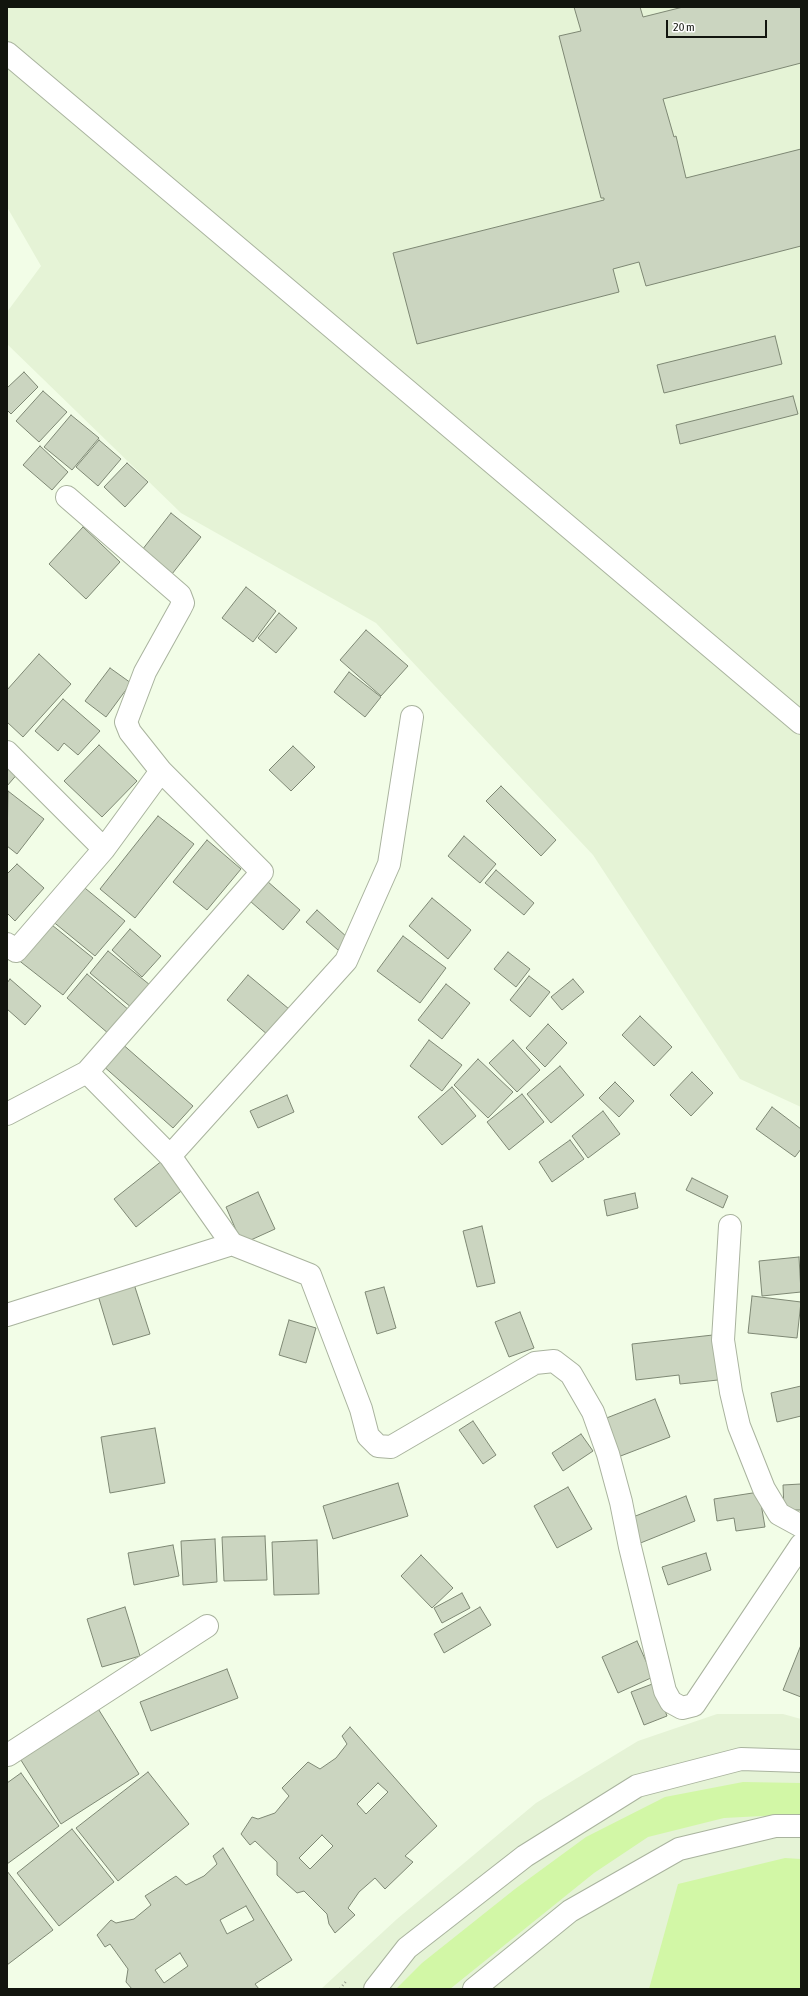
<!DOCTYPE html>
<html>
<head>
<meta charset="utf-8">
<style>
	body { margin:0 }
	#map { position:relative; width:808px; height:1996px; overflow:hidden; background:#f2fde7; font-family:"Asap Condensed",sans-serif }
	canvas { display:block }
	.frame { position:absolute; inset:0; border:8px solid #12150e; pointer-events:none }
	.scale { position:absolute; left:666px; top:20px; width:101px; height:18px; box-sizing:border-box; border:2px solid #12150e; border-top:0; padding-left:5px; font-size:12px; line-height:14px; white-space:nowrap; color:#12150e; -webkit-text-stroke:3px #fff; paint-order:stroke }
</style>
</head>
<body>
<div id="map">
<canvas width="808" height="1996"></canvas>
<div class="frame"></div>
<div class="scale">20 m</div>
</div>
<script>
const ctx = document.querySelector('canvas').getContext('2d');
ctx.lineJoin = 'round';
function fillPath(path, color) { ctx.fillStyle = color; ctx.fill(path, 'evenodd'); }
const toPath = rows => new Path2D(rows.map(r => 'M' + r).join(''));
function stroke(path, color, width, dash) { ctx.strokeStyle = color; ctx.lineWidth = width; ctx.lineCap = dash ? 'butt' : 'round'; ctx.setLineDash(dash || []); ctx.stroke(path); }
fillPath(toPath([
	[7,7,801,7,801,1107,740,1079,593,855,376,623,181,513,7,344,7,312,41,266,7,207],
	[717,1714,783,1714,801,1719,801,1989,321,1989,397,1919,536,1803,638,1741]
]), '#e5f3d6');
fillPath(toPath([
	[743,1782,801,1783,801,1814,724,1818,648,1837,594,1873,450,1989,396,1989,422,1963,515,1889,586,1837,665,1797],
	[785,1858,801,1859,801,1989,649,1989,678,1884]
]), '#d2f7a6');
const building = toPath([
	[574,7,640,7,643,17,683,7,801,7,801,63,663,99,674,137,676,136,686,178,801,149,801,246,646,286,639,262,613,269,619,292,417,344,393,253,604,200,604,198,601,198,559,36,581,31,574,7],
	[775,336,782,364,664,393,657,365,775,336],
	[24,372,38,387,11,414,7,410,7,388,24,372],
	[43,391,67,412,39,442,16,421,43,391],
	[793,396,798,414,680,444,676,425,793,396],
	[71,415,99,438,72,470,44,447,71,415],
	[99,440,121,459,98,486,76,467,99,440],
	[40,446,68,472,52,490,23,465,40,446],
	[127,463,148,482,125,507,104,487,127,463],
	[171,513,201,537,172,574,142,550,171,513],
	[83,527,120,562,86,599,49,564,83,527],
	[246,587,276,611,253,642,222,618,246,587],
	[279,613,297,628,276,653,258,638,279,613],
	[366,630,408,666,381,696,340,660,366,630],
	[39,654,71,684,23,737,7,722,7,690,39,654],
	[110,668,131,683,106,717,85,701,110,668],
	[349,672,381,697,365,717,334,692,349,672],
	[63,699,100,731,78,755,64,743,58,751,35,731,63,699],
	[99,745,137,781,102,817,64,781,99,745],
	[293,746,315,767,291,791,269,770,293,746],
	[7,762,19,772,7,786,7,762],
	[501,786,556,840,541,856,486,801,501,786],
	[8,791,44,819,17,854,7,846,8,791],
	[158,816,194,844,135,918,100,889,158,816],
	[464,836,496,864,480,883,448,856,464,836],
	[207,840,241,869,207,910,173,882,207,840],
	[17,864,44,888,15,921,7,913,7,874,17,864],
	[496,870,534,903,524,915,485,883,496,870],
	[267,881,300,910,283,930,250,901,267,881],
	[80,884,125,921,95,956,51,920,80,884],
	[432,898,471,930,448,959,409,926,432,898],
	[317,910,348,938,338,950,306,922,317,910],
	[47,921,93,958,63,995,17,959,47,921],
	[130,929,161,956,142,977,112,950,130,929],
	[403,936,446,968,420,1003,377,971,403,936],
	[108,951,150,985,132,1008,90,973,108,951],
	[508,952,530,969,516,987,494,969,508,952],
	[87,974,130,1011,109,1034,67,998,87,974],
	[248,975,289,1009,268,1035,227,1000,248,975],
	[529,976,550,992,530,1017,510,1000,529,976],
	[10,979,41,1006,25,1025,7,1009,7,983,10,979],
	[573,979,584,992,562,1010,551,997,573,979],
	[446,984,470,1003,442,1039,418,1020,446,984],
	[640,1016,672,1047,654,1066,622,1035,640,1016],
	[548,1024,567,1043,545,1067,526,1048,548,1024],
	[429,1040,462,1065,442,1091,410,1066,429,1040],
	[513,1040,540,1070,517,1092,489,1063,513,1040],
	[120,1042,193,1106,173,1128,101,1064,120,1042],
	[478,1059,513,1092,488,1118,454,1085,478,1059],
	[560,1066,584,1095,551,1123,527,1094,560,1066],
	[692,1072,713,1093,691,1116,670,1095,692,1072],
	[615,1082,634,1101,619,1117,599,1098,615,1082],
	[452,1087,476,1116,442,1145,418,1117,452,1087],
	[522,1094,544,1122,509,1150,487,1122,522,1094],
	[287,1095,294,1112,258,1128,250,1111,287,1095],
	[772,1107,801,1129,801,1149,795,1157,756,1129,772,1107],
	[603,1111,620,1134,588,1158,572,1136,603,1111],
	[570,1140,584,1159,552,1182,539,1162,570,1140],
	[163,1160,185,1188,136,1227,114,1199,163,1160],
	[692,1178,728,1196,723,1208,686,1190,692,1178],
	[258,1192,275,1229,242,1244,226,1207,258,1192],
	[635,1193,638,1208,607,1216,604,1200,635,1193],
	[482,1226,495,1283,477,1287,463,1231,482,1226],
	[799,1257,801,1292,762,1296,759,1261,799,1257],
	[133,1281,150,1334,113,1345,97,1292,133,1281],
	[384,1287,396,1328,377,1334,365,1292,384,1287],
	[752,1296,801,1302,797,1338,748,1333,752,1296],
	[520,1312,534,1348,509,1357,495,1322,520,1312],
	[289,1320,316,1328,306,1363,279,1355,289,1320],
	[713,1335,718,1380,680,1384,679,1375,636,1380,632,1344,713,1335],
	[801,1386,801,1416,777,1422,771,1393,801,1386],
	[655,1399,670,1437,618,1457,604,1419,655,1399],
	[473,1421,496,1455,483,1464,459,1430,473,1421],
	[155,1428,165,1483,110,1493,101,1437,155,1428],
	[581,1434,593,1451,563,1471,552,1453,581,1434],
	[398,1483,408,1516,333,1539,323,1506,398,1483],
	[801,1484,801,1510,784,1510,783,1485,801,1484],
	[568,1487,592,1529,557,1548,534,1506,568,1487],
	[759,1492,765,1527,736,1531,734,1518,717,1521,714,1499,759,1492],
	[686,1496,695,1521,638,1544,628,1519,686,1496],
	[265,1536,267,1580,224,1581,222,1537,265,1536],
	[215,1539,217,1582,183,1585,181,1541,215,1539],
	[317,1540,319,1594,274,1595,272,1542,317,1540],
	[173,1545,179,1576,134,1585,128,1553,173,1545],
	[706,1553,711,1570,668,1585,662,1567,706,1553],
	[421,1555,453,1588,432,1608,401,1576,421,1555],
	[462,1593,470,1608,442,1623,434,1608,462,1593],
	[125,1607,140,1656,102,1667,87,1619,125,1607],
	[480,1607,491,1625,444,1653,434,1634,480,1607],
	[637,1641,653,1677,618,1693,602,1657,637,1641],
	[801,1645,801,1697,783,1690,801,1645],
	[227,1669,238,1698,151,1731,140,1702,227,1669],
	[655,1683,667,1716,644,1725,631,1692,655,1683],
	[97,1707,139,1774,61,1824,19,1757,97,1707],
	[350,1727,437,1826,405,1856,413,1862,385,1889,375,1878,359,1892,348,1908,355,1915,335,1933,329,1924,327,1914,304,1891,297,1893,277,1875,277,1862,255,1841,250,1845,241,1834,252,1817,258,1819,275,1813,289,1796,282,1788,308,1762,320,1769,336,1758,347,1744,342,1736,350,1727],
	[378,1783,388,1792,366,1814,357,1804,378,1783],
	[322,1835,333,1846,310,1869,299,1858,322,1835],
	[148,1772,189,1824,118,1881,76,1828,148,1772],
	[21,1773,59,1826,7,1864,7,1783,21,1773],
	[72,1829,114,1882,59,1926,17,1873,72,1829],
	[223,1848,292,1960,255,1984,259,1989,132,1989,126,1982,128,1969,110,1944,105,1947,97,1935,111,1920,116,1923,134,1919,151,1905,145,1896,176,1876,186,1885,204,1876,217,1864,213,1856,223,1848],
	[246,1906,254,1920,227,1934,220,1920,246,1906],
	[180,1953,188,1966,164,1983,155,1970,180,1953],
	[7,1871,53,1930,7,1965,7,1871]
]);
fillPath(building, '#cbd5c0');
stroke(building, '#7e8874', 1);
const minor = toPath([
	[7,53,801,723],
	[7,752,104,849],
	[7,944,16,951,104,849,161,771],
	[87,1072,170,1156,232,1244,310,1275,361,1409,368,1436,378,1446,391,1447,535,1363,554,1361,571,1374,593,1412,608,1454,621,1502,630,1547,665,1691,671,1702,682,1708,694,1705,801,1545],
	[7,1114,87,1072,262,872,161,771,130,732,126,722,145,672,180,609,183,603,180,595,67,497],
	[170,1156,346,961,389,864,412,717],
	[730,1226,723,1340,731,1392,739,1426,764,1489,779,1514,801,1526],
	[7,1315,232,1244],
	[8,1755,207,1626],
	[375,1989,407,1948,525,1856,637,1786,741,1759,801,1761],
	[474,1989,570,1911,679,1849,775,1826,801,1826]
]);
stroke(minor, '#a9b39e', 24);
stroke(toPath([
	[340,1989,347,1980]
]), '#989f8f', 2.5, [1, 3]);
stroke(minor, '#fff', 22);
</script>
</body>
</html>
